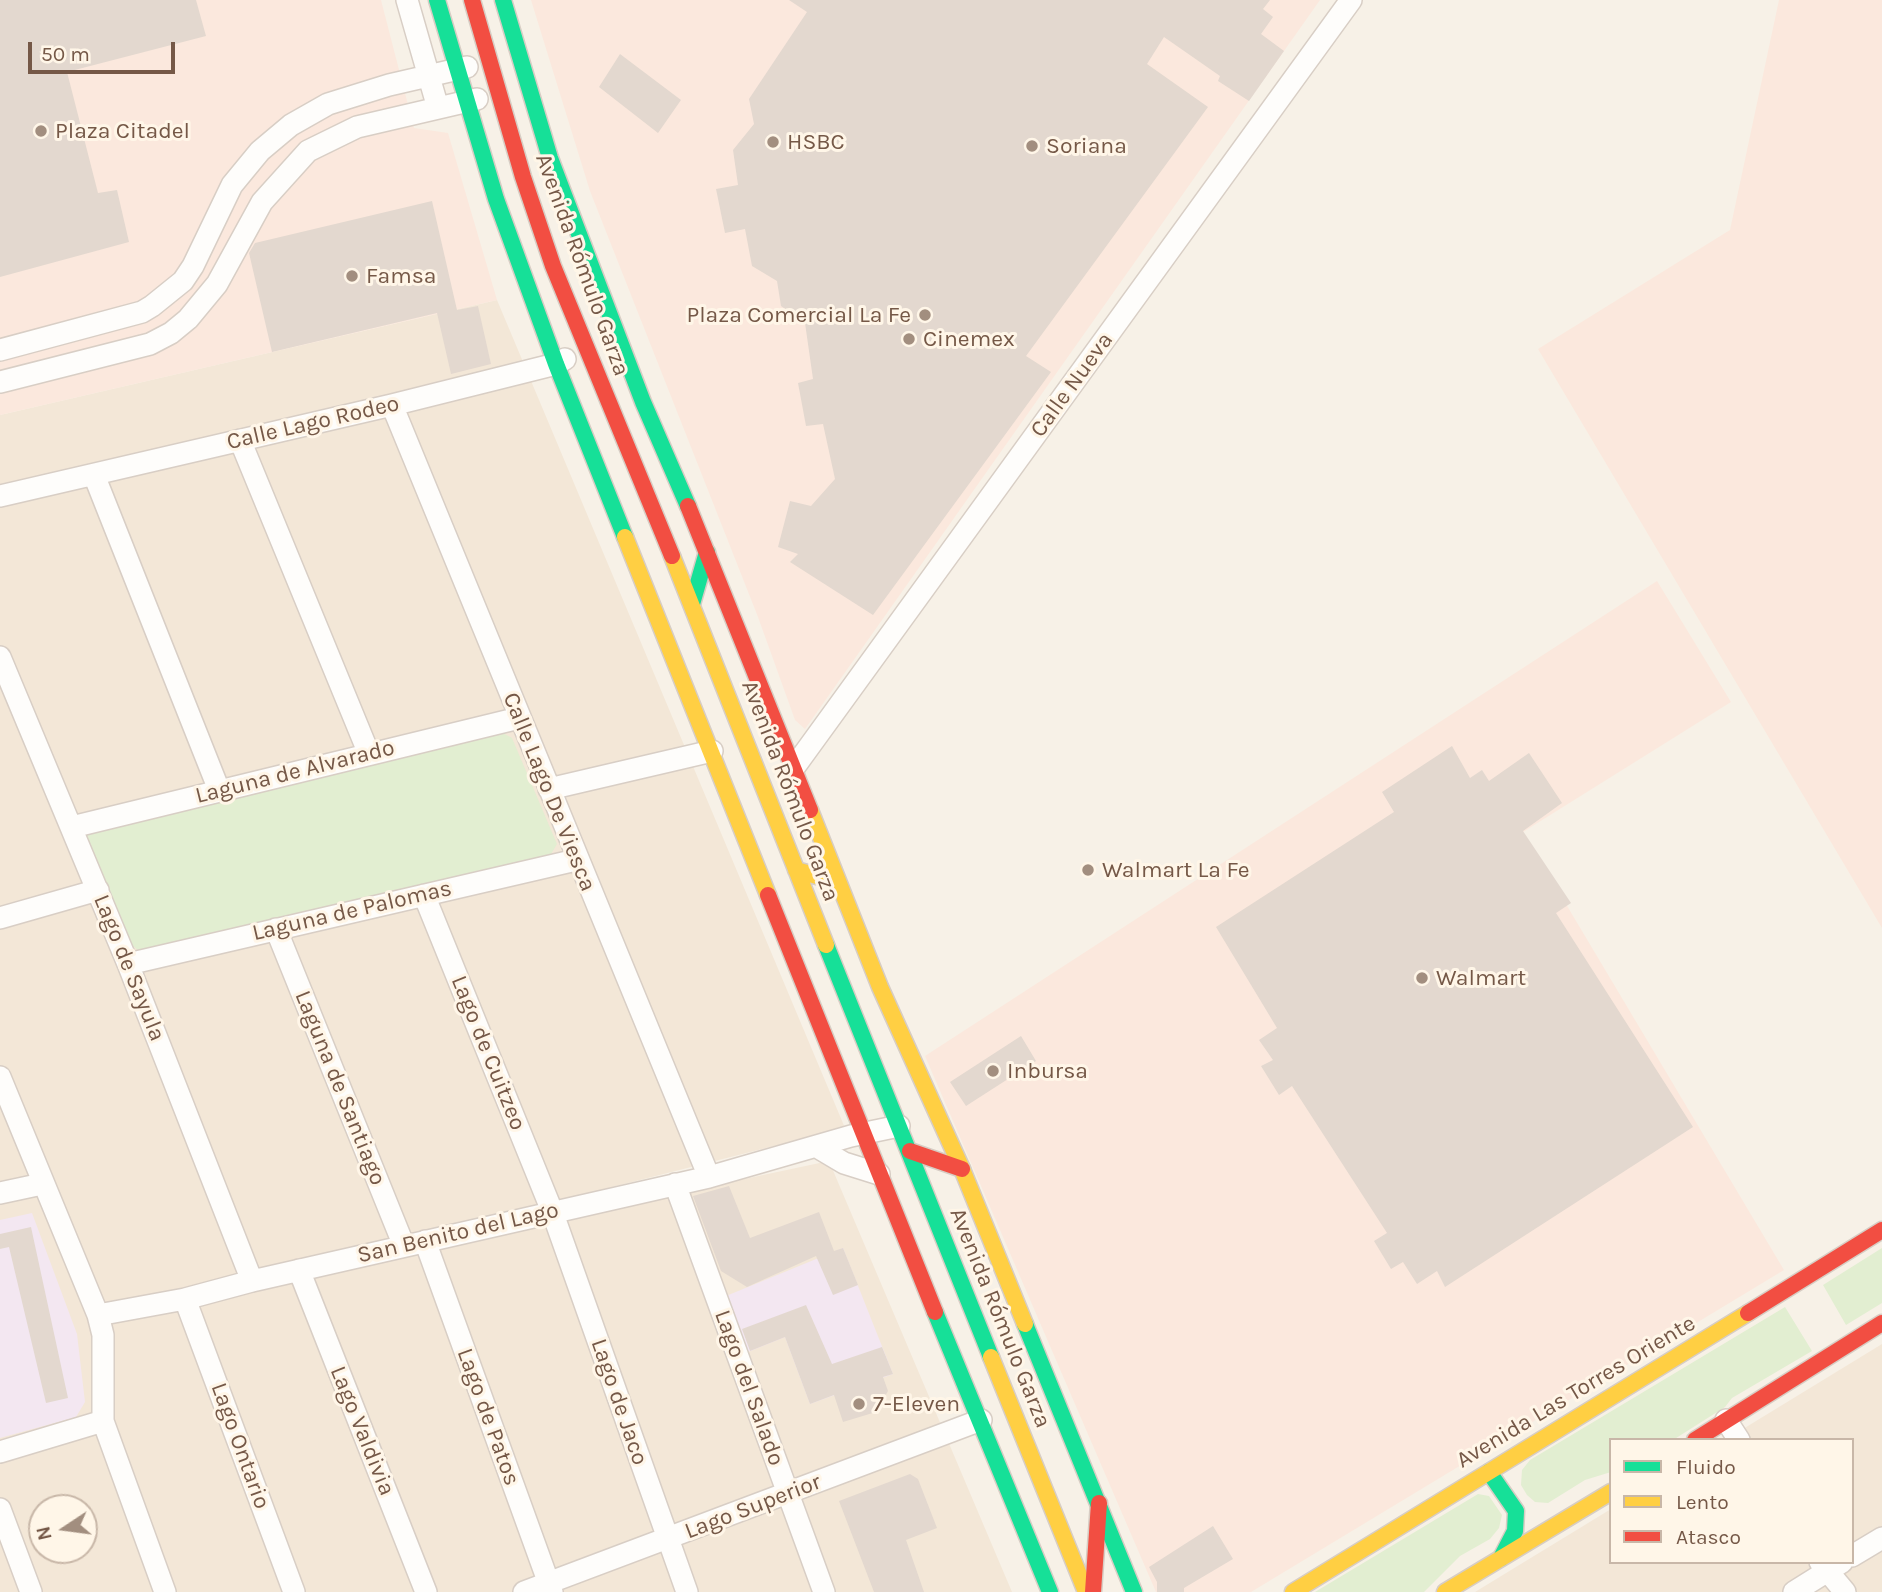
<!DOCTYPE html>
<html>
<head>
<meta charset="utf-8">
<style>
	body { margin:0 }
	#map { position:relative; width:1882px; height:1592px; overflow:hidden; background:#f7f1e7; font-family:Karla,sans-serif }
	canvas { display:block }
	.legend { position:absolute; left:1609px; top:1438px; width:245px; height:126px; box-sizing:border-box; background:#fff6e8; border:2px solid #c8b7a8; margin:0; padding:9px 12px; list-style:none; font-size:21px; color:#755847 }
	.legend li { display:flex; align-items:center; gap:14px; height:35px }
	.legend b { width:35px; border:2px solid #c8b7a8 }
	.north { position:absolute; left:28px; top:1494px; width:70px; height:70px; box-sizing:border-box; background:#fff6e8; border:2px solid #c8b7a8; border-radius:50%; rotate:257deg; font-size:19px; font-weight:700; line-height:28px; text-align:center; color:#755847 }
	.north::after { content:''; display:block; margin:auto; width:24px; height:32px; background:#a28e7f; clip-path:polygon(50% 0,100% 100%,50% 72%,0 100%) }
	.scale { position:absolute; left:28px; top:42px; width:147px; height:32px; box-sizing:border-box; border:4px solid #755847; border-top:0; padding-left:9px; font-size:21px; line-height:24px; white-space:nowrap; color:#755847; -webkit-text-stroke:5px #fff6e8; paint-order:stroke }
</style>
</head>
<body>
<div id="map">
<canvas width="1882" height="1592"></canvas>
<ul class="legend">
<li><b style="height:9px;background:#16e098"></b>Fluido</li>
<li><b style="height:9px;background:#ffcf43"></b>Lento</li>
<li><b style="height:9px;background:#f24e42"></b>Atasco</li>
</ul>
<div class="north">N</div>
<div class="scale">50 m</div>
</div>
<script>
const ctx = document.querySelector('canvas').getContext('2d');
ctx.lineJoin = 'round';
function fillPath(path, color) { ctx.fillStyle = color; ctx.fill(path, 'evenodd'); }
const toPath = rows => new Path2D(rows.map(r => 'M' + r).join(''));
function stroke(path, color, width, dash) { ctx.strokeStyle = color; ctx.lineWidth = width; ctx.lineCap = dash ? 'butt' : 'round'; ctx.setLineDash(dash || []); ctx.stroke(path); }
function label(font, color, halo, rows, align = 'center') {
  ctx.font = font + ' Karla,sans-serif'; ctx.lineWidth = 6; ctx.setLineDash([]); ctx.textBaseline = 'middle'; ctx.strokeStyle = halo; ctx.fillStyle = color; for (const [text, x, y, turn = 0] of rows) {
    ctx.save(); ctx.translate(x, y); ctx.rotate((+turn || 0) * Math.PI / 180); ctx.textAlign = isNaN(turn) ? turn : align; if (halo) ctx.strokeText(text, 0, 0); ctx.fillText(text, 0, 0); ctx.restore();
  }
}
fillPath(toPath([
	[497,300,845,1128,123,1311,829,1161,1012,1592,0,1592,0,415],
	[42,1508,84,1508,84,1550,42,1550],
	[1882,1344,1882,1592,1475,1592,1611,1509,1611,1562,1852,1562,1852,1440,1725,1440]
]), '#f3e7d7');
fillPath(toPath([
	[0,0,381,0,414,128,448,133,497,300,0,415],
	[531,0,1320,0,805,729,795,720,758,617,590,191],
	[1779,0,1882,0,1882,928,1538,349,1730,230],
	[1657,581,1731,702,1523,832,1784,1270,1251,1592,1156,1592,925,1056]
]), '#fbe8dd');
fillPath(toPath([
	[32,1213,77,1334,85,1402,76,1417,0,1438,0,1220],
	[843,1248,893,1374,810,1404,785,1337,748,1352,726,1296]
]), '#f3e7f1');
fillPath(toPath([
	[501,732,512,738,557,844,551,854,138,950,128,942,81,838,89,827],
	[1882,1248,1882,1303,1846,1325,1823,1285],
	[1785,1307,1812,1351,1732,1398,1725,1407,1673,1440,1611,1440,1611,1472,1585,1480,1548,1503,1535,1502,1527,1495,1521,1485,1522,1470,1530,1460],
	[1478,1494,1489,1496,1502,1515,1499,1528,1490,1539,1460,1556,1424,1592,1315,1592]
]), '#e2eed1');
fillPath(toPath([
	[0,0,196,0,206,36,67,72,98,193,117,190,129,242,0,277],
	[789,0,1270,0,1263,9,1273,17,1261,34,1284,51,1249,101,1218,81,1220,76,1164,37,1147,64,1208,107,1026,356,1051,372,873,615,790,562,798,554,778,547,790,501,811,506,835,479,823,424,806,426,798,383,813,379,805,323,781,306,777,281,752,266,745,229,725,233,716,189,738,185,733,150,754,124,749,99,807,12],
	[620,54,681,100,658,133,599,87],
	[432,201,457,310,478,306,491,364,451,374,437,313,272,352,249,253,255,243],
	[1452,746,1470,778,1482,770,1489,781,1529,753,1562,803,1523,831,1571,903,1556,913,1693,1127,1445,1287,1437,1271,1417,1284,1403,1262,1391,1269,1374,1241,1387,1233,1292,1086,1279,1095,1261,1066,1273,1060,1259,1040,1277,1028,1216,927,1394,812,1382,792],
	[1021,1036,1036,1061,966,1106,950,1082],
	[729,1186,750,1238,819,1212,834,1251,843,1248,858,1285,833,1295,816,1256,747,1287,721,1271,693,1196],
	[31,1227,68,1398,46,1403,9,1247,0,1249,0,1234],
	[806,1305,832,1364,882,1347,893,1374,883,1377,888,1391,876,1412,843,1422,834,1395,810,1404,785,1337,750,1351,742,1329],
	[910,1474,918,1479,937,1528,906,1540,924,1592,874,1592,839,1501],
	[1213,1526,1233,1559,1184,1588,1184,1592,1157,1592,1157,1582,1149,1567]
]), '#e3d8cf');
const street = toPath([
	[407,0,438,108],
	[0,350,142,312,152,306,183,281,193,266,232,185,260,151,291,125,328,104,389,85,467,67],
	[0,382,150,344,171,333,188,319,217,284,262,202,308,151,357,127,477,99],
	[392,405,709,1177],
	[240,440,369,754],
	[94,475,219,790],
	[0,496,392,405,556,364,565,359],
	[0,657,128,964,252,1281],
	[793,769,1351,0],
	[549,789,712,751],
	[72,827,519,718],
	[424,895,552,1211,687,1592],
	[0,918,98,890],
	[276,929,404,1246],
	[128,964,576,860],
	[0,1077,98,1315,103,1335,103,1421,165,1592],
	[817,1147,844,1163,879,1174],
	[675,1184,824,1592],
	[0,1193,42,1184],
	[425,1241,552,1592],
	[299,1270,426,1592],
	[185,1299,294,1592],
	[98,1315,185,1299,252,1281,709,1177,851,1136,899,1126],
	[1726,1420,1739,1440],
	[0,1452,103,1421],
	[0,1509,31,1592],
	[1852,1556,1882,1538],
	[1820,1562,1845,1592],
	[524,1592,981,1420],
	[1794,1592,1842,1562]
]);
const fast = toPath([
	[437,0,496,199,556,364,625,537],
	[503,0,550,158,643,402,688,506],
	[692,604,707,552],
	[826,945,991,1357],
	[935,1312,1050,1592],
	[1025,1324,1134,1592],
	[1489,1472,1516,1511,1515,1531,1501,1558]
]);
const slow = toPath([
	[625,537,768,895],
	[672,556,826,945],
	[810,810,880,987,962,1169,1025,1324],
	[796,870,838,882],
	[991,1357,1086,1592],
	[1293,1592,1748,1313],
	[1445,1592,1611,1492]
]);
const jam = toPath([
	[472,0,523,177,553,266,672,556],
	[688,506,810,810],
	[768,895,935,1312],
	[910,1151,962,1169],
	[1748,1313,1882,1230],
	[1695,1440,1882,1323],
	[1093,1592,1099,1503]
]);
stroke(street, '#d8cec5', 24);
stroke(fast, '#d7cdc4', 19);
stroke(slow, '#d7cdc4', 19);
stroke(jam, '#d7cdc4', 19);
stroke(street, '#fefdfb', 21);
stroke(fast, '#16e098', 16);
stroke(slow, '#ffcf43', 16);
stroke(jam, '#f24e42', 16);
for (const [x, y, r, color] of [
	[41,131,7,"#a28e7f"],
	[773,142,7,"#a28e7f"],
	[1032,146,7,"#a28e7f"],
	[352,276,7,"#a28e7f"],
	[925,315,7,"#a28e7f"],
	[909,339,7,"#a28e7f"],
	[1088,870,7,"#a28e7f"],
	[1422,978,7,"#a28e7f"],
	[993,1071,7,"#a28e7f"],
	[859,1404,7,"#a28e7f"]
]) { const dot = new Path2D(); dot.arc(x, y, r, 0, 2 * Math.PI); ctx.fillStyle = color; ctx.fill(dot); stroke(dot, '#fff6e8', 2.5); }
label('23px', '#755847', '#fff6e8', [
	["Plaza Citadel",55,131],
	["HSBC",787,142],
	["Soriana",1046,146],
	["Famsa",366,276],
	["Plaza Comercial La Fe",911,315,"right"],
	["Cinemex",923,339],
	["Walmart La Fe",1102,870],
	["Walmart",1436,978],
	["Inbursa",1007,1071],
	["7-Eleven",873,1404]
], 'left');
label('23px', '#755847', '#fff6e8', [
	["Avenida Rómulo Garza",582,265,70],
	["Calle Nueva",1072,385,-54],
	["Calle Lago Rodeo",313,423,-13],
	["Laguna de Alvarado",295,772,-14],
	["Avenida Rómulo Garza",790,791,69],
	["Calle Lago De Viesca",549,792,68],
	["Laguna de Palomas",352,911,-13],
	["Lago de Sayula",129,968,68],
	["Lago de Cuitzeo",488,1053,68],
	["Laguna de Santiago",340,1088,68],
	["San Benito del Lago",458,1233,-13],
	["Avenida Rómulo Garza",1000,1318,68],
	["Lago del Salado",749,1388,70],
	["Avenida Las Torres Oriente",1576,1392,-31],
	["Lago de Jaco",619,1402,71],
	["Lago de Patos",488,1417,70],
	["Lago Valdivia",362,1431,68],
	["Lago Ontario",240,1446,70],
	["Lago Superior",753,1507,-21]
]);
</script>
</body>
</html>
